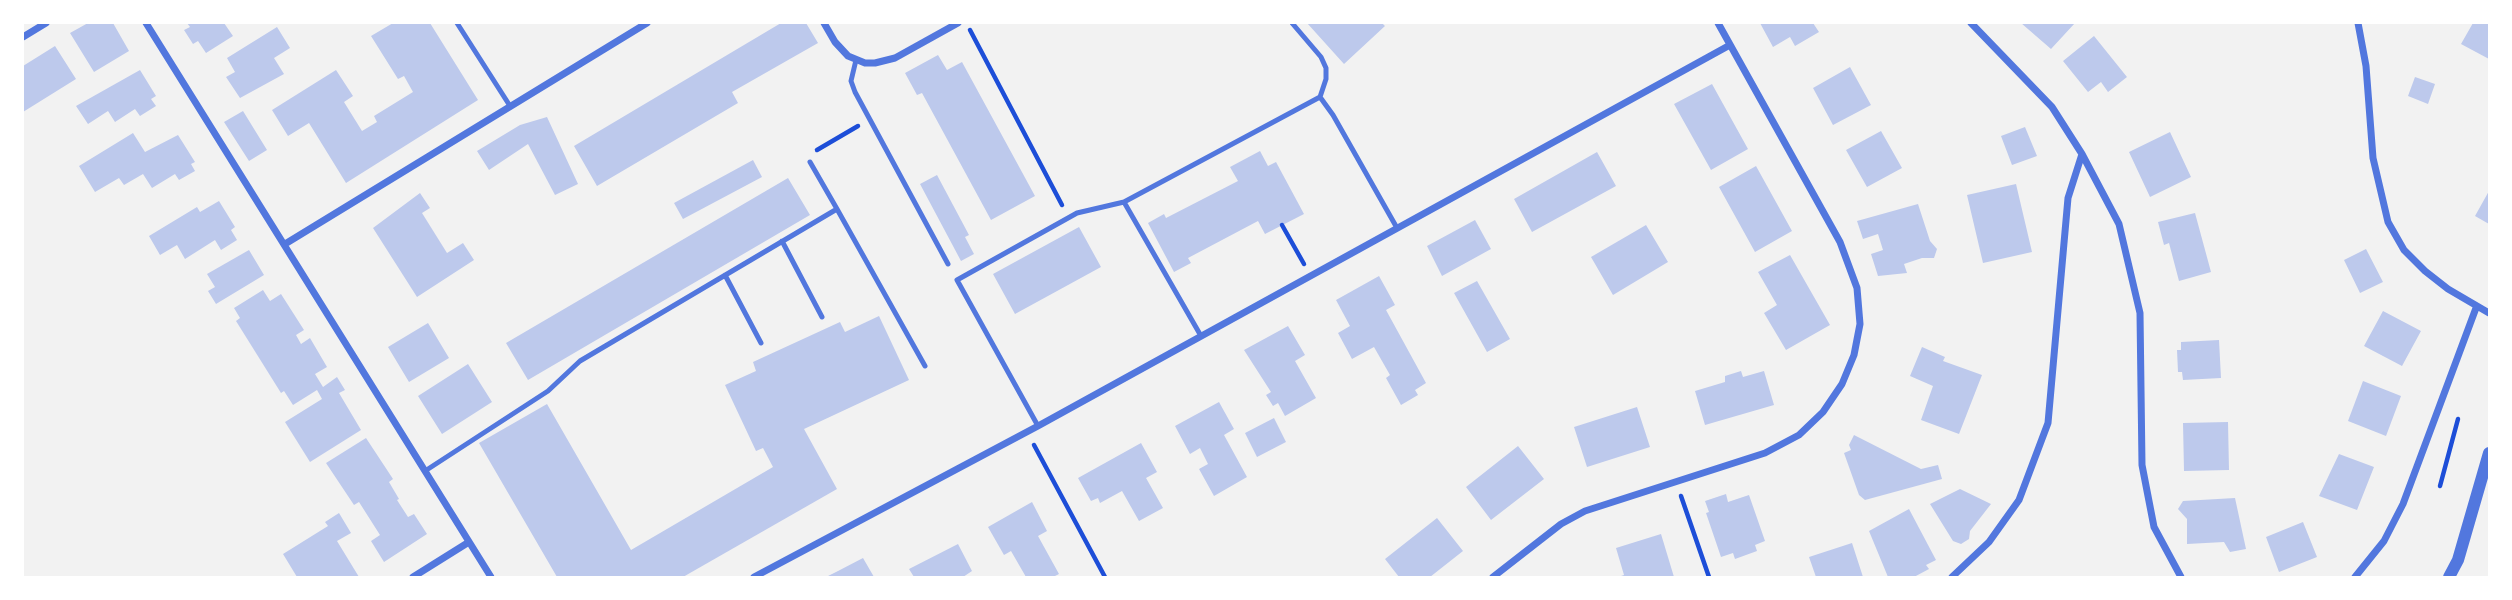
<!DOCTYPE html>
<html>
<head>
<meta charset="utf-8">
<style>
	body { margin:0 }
	#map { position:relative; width:2512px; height:600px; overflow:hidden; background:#f2f2f2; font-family:Montserrat,sans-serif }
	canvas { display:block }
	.frame { position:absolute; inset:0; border:24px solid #fff; pointer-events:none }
</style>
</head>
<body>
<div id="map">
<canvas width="2512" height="600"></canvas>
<div class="frame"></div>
</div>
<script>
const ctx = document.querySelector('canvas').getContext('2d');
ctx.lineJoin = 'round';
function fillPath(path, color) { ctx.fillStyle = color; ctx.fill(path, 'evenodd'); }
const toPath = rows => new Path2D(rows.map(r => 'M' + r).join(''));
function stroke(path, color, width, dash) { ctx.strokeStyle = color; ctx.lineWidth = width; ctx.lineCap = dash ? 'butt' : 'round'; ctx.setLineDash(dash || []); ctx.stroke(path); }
fillPath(toPath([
	[88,23,113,23,129,51,94,72,70,33],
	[187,23,224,23,233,36,206,53,198,41,193,44,184,30,190,27],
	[393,23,430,23,478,100,346,183,309,123,288,136,272,110,336,70,353,96,344,102,362,131,377,122,374,116,413,92,404,76,398,79,371,36],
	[781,23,806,23,818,43,732,92,738,103,597,186,574,146],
	[1307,23,1382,23,1385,26,1344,64],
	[1760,23,1813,23,1819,32,1795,46,1790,37,1773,47],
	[2021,23,2075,23,2051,49],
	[2473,23,2489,23,2489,59,2461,44],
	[277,27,290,48,274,58,284,74,240,98,226,77,235,72,227,58],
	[2094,36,2127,77,2108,92,2101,82,2088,92,2063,61],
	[55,46,76,79,23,112,23,66],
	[938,55,947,70,962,62,1035,196,991,220,922,93,917,95,905,73],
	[1850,67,1871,105,1833,125,1813,88],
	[140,70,156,96,151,99,156,106,140,116,135,109,115,122,108,111,88,124,76,106],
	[2415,77,2435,84,2428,104,2408,96],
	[1712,84,1748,149,1711,170,1674,104],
	[243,111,267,150,249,161,224,122],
	[547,117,578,184,555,195,528,144,489,170,477,151,520,125],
	[2025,127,2037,156,2012,165,2001,136],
	[1881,131,1902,168,1867,187,1846,150],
	[2170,132,2191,177,2150,197,2129,152],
	[133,133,145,152,178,135,195,162,191,164,195,171,179,180,175,174,152,188,143,174,124,185,119,178,95,192,79,166],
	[1260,151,1268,166,1276,162,1304,214,1265,234,1258,221,1188,258,1191,263,1174,272,1148,223,1164,214,1166,218,1238,181,1230,167],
	[1597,152,1616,186,1532,232,1514,199],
	[753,160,762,177,683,219,674,203],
	[1756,166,1792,231,1755,252,1719,187],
	[937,175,969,235,965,237,974,254,961,261,920,184],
	[788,178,810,215,528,380,506,343],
	[2016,184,2032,252,1983,263,1967,195],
	[2489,191,2489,224,2475,216],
	[420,193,430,208,422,213,447,253,463,243,474,260,417,297,373,228],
	[219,201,235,227,231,230,237,240,221,250,215,240,185,259,177,245,160,255,149,236,197,207,200,212],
	[1918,204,1930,241,1937,249,1934,258,1922,258,1904,264,1907,273,1878,276,1871,254,1883,250,1878,234,1863,239,1857,221],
	[2195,213,2211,272,2179,281,2169,243,2164,245,2158,222],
	[1475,220,1491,249,1442,276,1427,246],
	[1646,225,1668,262,1613,295,1591,257],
	[1079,227,1101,267,1015,314,993,274],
	[2366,249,2383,282,2360,293,2344,260],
	[249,250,264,275,216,304,208,291,215,287,207,274],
	[1790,255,1830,325,1786,350,1764,313,1777,305,1758,272],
	[1379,276,1395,305,1386,310,1426,383,1415,390,1418,395,1401,405,1386,378,1390,375,1374,347,1352,359,1338,333,1350,326,1336,300],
	[1477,281,1510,339,1487,352,1454,293],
	[263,290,270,301,281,294,304,330,296,335,301,344,310,338,327,367,315,374,323,387,337,377,345,390,339,393,361,430,310,462,285,422,322,399,317,390,293,405,284,391,281,393,236,321,240,318,234,308],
	[2383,311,2421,331,2402,366,2364,346],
	[879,316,909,380,804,429,837,489,683,577,557,577,479,443,547,404,631,550,773,467,763,448,756,451,725,385,756,371,753,362,840,322,845,332],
	[428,323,449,358,409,382,388,347],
	[1288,326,1305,355,1295,361,1316,398,1285,416,1278,403,1273,406,1266,395,1271,392,1244,350],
	[2219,340,2221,378,2183,380,2182,372,2178,372,2177,350,2181,350,2181,342],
	[1922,347,1945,357,1943,361,1982,375,1959,434,1921,420,1933,386,1910,376],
	[468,364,492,402,442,434,418,396],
	[1741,371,1743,377,1764,371,1774,405,1705,425,1695,391,1725,382,1725,376],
	[2363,381,2401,396,2386,436,2348,421],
	[1219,402,1234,429,1224,435,1247,477,1214,496,1199,469,1208,464,1200,448,1190,454,1175,426],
	[1637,407,1650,447,1587,467,1574,427],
	[1274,418,1286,442,1257,457,1245,433],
	[2228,422,2229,470,2184,471,2183,423],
	[1854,435,1921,469,1938,465,1942,479,1865,500,1859,495,1844,453,1851,450,1849,445],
	[366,438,393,479,389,482,399,499,397,500,408,517,414,514,427,534,384,562,371,541,380,535,359,502,354,505,326,463],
	[1141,443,1157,472,1146,478,1163,508,1139,521,1122,491,1100,503,1098,498,1091,501,1078,478],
	[1518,446,1544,479,1491,520,1466,487],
	[2339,454,2374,467,2357,510,2319,496],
	[1960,489,1991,504,1970,531,1969,539,1961,544,1953,541,1930,504],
	[1726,494,1728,502,1749,495,1765,541,1755,545,1757,551,1735,559,1733,553,1721,557,1706,513,1709,512,1705,501],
	[2235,498,2246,549,2230,552,2224,542,2187,544,2187,519,2178,509,2183,501],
	[1032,502,1047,531,1038,536,1059,574,1053,577,1026,577,1011,551,1004,555,988,527],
	[1909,509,1936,560,1926,565,1929,569,1914,577,1888,577,1869,531],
	[339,513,351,533,337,541,359,577,297,577,283,554,328,526,325,522],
	[1437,518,1463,551,1430,577,1399,577,1385,559],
	[2303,522,2317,557,2279,572,2266,537],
	[1661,534,1674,577,1618,577,1624,575,1616,548],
	[1852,543,1863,577,1816,577,1809,557],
	[958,544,972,571,963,577,914,577,909,569],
	[863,558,874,577,826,577,838,571]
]), '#bdc9ec');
stroke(toPath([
	[970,30,1062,205],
	[817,150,858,126],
	[1282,225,1304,264],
	[1034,445,1105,577],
	[2440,486,2458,419],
	[1681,496,1709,577]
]), '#1d4ed8', 4.5);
stroke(toPath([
	[457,23,510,106],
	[1292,23,1321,57,1326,68,1326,79,1320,97,1333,115,1397,228],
	[856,60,851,81,855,92,948,264],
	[1124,202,1201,336],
	[837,209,925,366],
	[782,241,822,317],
	[725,275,761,343],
	[1038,426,957,280,1077,213,1124,202,1320,97],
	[425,471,548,391,580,361,837,209,810,162]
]), '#5277de', 5);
stroke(toPath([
	[146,23,491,577],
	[824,23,835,42,848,56,865,63,875,63,895,58,958,23],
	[1971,23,2052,107,2082,154,2119,224,2140,313,2142,465,2154,527,2181,577],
	[2358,23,2366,66,2373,158,2388,222,2404,250,2425,271,2448,289,2489,313],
	[23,37,46,23],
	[285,244,647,23],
	[413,577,469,542],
	[754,577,1038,426,1730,45],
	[1493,577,1561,524,1585,511,1765,453,1799,435,1823,412,1842,384,1854,355,1860,324,1857,288,1840,242,1718,23],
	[1952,577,1989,542,2019,500,2048,423,2068,198,2082,154],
	[2355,577,2384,541,2403,504,2476,308]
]), '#5277de', 7);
stroke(toPath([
	[2449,577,2458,560,2489,453]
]), '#5277de', 12);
</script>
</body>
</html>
